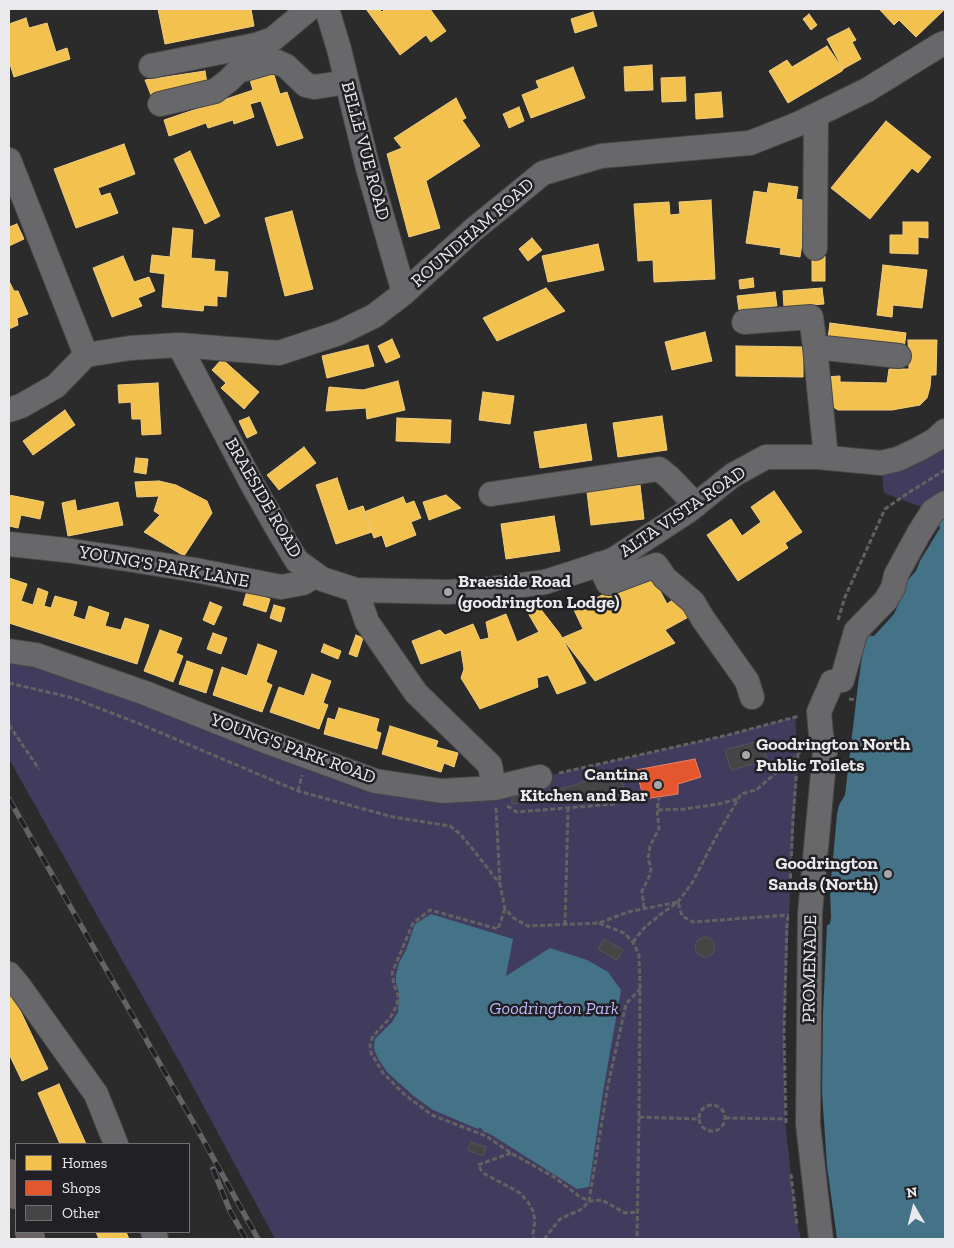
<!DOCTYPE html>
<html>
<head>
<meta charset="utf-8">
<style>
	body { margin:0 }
	#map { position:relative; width:954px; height:1248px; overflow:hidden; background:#2b2b2c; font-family:"Zilla Slab",serif }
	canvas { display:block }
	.frame { position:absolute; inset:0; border:10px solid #eaeaed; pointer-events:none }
	.legend { position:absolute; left:15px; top:1143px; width:175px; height:90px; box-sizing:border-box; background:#212024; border:1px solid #717174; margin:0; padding:6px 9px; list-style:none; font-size:15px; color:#eaeaed }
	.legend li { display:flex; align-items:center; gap:10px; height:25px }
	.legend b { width:25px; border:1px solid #717174 }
	.north { position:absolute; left:889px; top:1183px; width:50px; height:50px; -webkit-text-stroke:4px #212024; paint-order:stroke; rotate:352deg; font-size:14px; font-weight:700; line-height:20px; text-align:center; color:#eaeaed }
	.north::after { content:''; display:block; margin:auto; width:18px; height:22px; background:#eaeaed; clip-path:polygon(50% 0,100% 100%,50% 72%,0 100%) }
</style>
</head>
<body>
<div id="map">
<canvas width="954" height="1248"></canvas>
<div class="frame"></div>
<ul class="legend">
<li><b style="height:14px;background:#f2c14e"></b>Homes</li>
<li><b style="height:14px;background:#e4572e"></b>Shops</li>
<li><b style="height:14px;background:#464546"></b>Other</li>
</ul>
<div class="north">N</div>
</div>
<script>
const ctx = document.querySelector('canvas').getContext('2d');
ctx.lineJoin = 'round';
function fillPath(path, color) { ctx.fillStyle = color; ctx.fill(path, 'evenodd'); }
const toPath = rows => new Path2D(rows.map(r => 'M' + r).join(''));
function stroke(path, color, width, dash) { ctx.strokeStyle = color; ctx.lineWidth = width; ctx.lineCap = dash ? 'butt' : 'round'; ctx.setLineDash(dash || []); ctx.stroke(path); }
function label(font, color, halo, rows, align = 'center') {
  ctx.font = font + ' "Zilla Slab",serif'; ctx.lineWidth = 5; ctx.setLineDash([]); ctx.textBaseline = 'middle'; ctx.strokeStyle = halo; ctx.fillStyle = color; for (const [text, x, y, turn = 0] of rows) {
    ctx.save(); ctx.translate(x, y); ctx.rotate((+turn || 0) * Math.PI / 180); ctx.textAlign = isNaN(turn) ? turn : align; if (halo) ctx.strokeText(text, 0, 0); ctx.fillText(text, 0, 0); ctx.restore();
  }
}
fillPath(toPath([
	[945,431,945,503,933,511,884,493,881,463],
	[9,651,375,781,494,788,728,735,795,717,798,754,789,915,784,1033,785,1119,795,1214,801,1239,275,1239,184,1070,9,759]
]), '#413c5d');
fillPath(toPath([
	[945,512,945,1239,837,1239,827,1166,822,1092,823,1014,827,925,830,924,831,917,830,890,833,859,837,814,839,805,845,795,858,685,865,635,874,636,894,614,903,594,906,582,916,571,920,561,940,528,937,521],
	[431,914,513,939,506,976,550,948,587,960,608,972,621,990,603,1092,589,1187,577,1189,490,1134,484,1132,480,1127,478,1129,433,1110,415,1097,398,1082,387,1072,379,1060,375,1052,374,1046,375,1039,392,1022,398,1012,399,993,396,983,396,975,399,963,406,950,415,924]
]), '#447287');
const homes = toPath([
	[158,9,251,9,254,26,165,44,158,9],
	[366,9,379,9,382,12,385,9,430,9,446,31,431,42,426,35,400,55,366,9],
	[882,9,945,9,916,37,899,20,894,25,880,10,882,9],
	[593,12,597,26,575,33,571,19,593,12],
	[809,14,817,25,811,30,803,19,809,14],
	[26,18,29,28,47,23,56,52,67,48,70,59,14,77,9,61,9,24,26,18],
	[849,28,856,40,852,42,861,59,843,69,827,39,849,28],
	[827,46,843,69,842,71,788,103,769,71,787,60,792,67,827,46],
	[652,65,653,90,625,91,624,67,652,65],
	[573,67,585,98,531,118,522,95,539,88,536,81,573,67],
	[205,71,207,83,151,95,145,80,205,71],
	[273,72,280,94,287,92,303,138,277,146,261,101,250,104,254,117,234,124,233,120,208,128,206,123,169,136,164,120,253,90,250,80,273,72],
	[685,77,686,101,662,102,661,78,685,77],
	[721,92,723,117,696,119,695,94,721,92],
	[456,98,466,118,462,120,480,146,426,181,440,228,409,237,387,154,402,148,394,138,456,98],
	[519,107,524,121,509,128,503,114,519,107],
	[886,121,931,157,918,173,912,168,870,219,831,188,886,121],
	[124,144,135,174,98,188,101,196,110,193,118,213,76,228,54,169,124,144],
	[190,151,220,216,205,224,174,159,190,151],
	[769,183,798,187,796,199,808,201,800,257,780,254,781,248,746,243,754,191,767,193,769,183],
	[711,200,715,279,654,282,653,260,638,261,634,204,669,202,670,215,680,214,679,202,711,200],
	[292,211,313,289,285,296,265,218,292,211],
	[903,222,928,222,928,238,918,237,918,254,890,253,890,235,903,235,903,222],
	[17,224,24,239,9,246,9,227,17,224],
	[173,228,193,230,191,258,215,260,214,271,228,272,226,297,217,296,217,306,204,305,203,311,162,307,165,274,150,272,152,255,170,257,173,228],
	[532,238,542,250,528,261,519,249,532,238],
	[598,244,604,270,548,282,542,256,598,244],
	[123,256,134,282,149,277,155,291,138,298,142,306,112,317,93,268,123,256],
	[812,256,825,256,825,281,812,281,812,256],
	[883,265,927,270,922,308,893,305,892,317,877,315,883,265],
	[753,278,754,287,740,289,739,280,753,278],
	[9,281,14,291,18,291,28,314,17,318,18,325,9,329,9,281],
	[546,288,565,311,497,341,483,318,546,288],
	[822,288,824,304,784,307,783,291,822,288],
	[775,292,777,306,739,310,737,296,775,292],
	[830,323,906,333,904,349,828,339,830,323],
	[705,332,712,361,672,370,665,342,705,332],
	[392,339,400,357,386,363,378,346,392,339],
	[908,340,937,340,936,375,931,375,930,387,927,398,920,405,892,410,838,410,830,405,825,377,840,376,840,382,887,383,889,369,909,369,908,340],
	[368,345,374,366,327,378,322,356,368,345],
	[736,346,803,347,803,377,736,376,736,346],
	[222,359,259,392,244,409,221,388,226,383,212,370,222,359],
	[398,381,405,410,367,419,366,408,326,411,329,387,363,390,398,381],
	[158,383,161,434,142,435,141,419,132,419,131,402,119,403,118,385,158,383],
	[483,392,514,396,510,424,479,420,483,392],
	[65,410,75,425,33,455,23,441,65,410],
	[662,416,667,450,618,457,613,423,662,416],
	[249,417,257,433,247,438,239,421,249,417],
	[397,418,451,420,450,443,396,441,397,418],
	[586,424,592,460,540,468,534,432,586,424],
	[304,447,316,463,279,490,267,475,304,447],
	[136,458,148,459,146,474,134,472,136,458],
	[337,478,348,511,363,506,372,532,336,544,316,485,337,478],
	[159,481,176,485,207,501,212,513,184,556,144,532,160,515,154,511,159,496,137,497,135,482,159,481],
	[640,485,644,519,591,525,587,492,640,485],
	[774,491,802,532,785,543,788,548,738,581,707,535,731,519,742,536,761,522,751,507,774,491],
	[9,495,44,502,40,519,21,515,18,528,9,526,9,495],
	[446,495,461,508,429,520,423,502,446,495],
	[403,497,406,504,414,501,421,518,411,522,416,535,386,547,382,535,374,538,364,512,403,497],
	[75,500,77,511,118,502,123,525,68,536,62,503,75,500],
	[554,516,560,551,506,559,501,524,554,516],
	[649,570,667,604,679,595,694,614,665,630,675,643,595,681,562,638,583,629,574,610,649,570],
	[9,578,27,584,21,601,33,605,38,588,48,592,44,606,51,608,55,596,77,602,73,616,85,620,89,606,109,613,105,626,121,630,125,618,149,625,137,664,9,623,9,578],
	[247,591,270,599,266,612,243,605,247,591],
	[210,602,222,607,214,625,203,620,210,602],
	[274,605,285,608,281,622,270,618,274,605],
	[539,607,560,634,586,683,557,694,548,675,537,678,538,687,480,709,461,678,464,669,461,650,421,664,412,641,440,630,445,635,473,624,480,640,489,638,486,622,506,614,517,642,539,632,528,613,539,607],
	[160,630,182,638,176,653,183,656,173,682,144,671,160,630],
	[213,633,227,638,221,654,207,649,213,633],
	[356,635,363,638,357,657,349,654,356,635],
	[258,644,277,651,266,682,272,685,262,712,213,695,222,667,247,676,258,644],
	[324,644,341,651,338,659,321,652,324,644],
	[187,661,213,670,206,693,179,684,187,661],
	[312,674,331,681,323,703,328,705,319,729,270,712,279,687,304,696,312,674],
	[339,708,379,719,376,731,381,733,377,749,324,734,328,718,335,720,339,708],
	[390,726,438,741,436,747,458,753,454,767,444,763,441,772,382,754,390,726],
	[9,987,48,1069,22,1081,9,1054,9,987],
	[59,1084,86,1144,60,1144,38,1093,59,1084],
	[96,1232,126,1232,129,1239,99,1239,96,1232]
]);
fillPath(homes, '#f2c14e');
stroke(homes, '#f0cd7e', 1);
const shops = toPath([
	[695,759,701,777,678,784,678,794,644,799,636,770,695,759]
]);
fillPath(shops, '#e4572e');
stroke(shops, '#e68367', 1);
const building = toPath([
	[762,740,767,760,731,770,725,750,762,740],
	[622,774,624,794,512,804,512,797,560,789,575,785,598,776,622,774],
	'695 947a10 10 0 1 1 20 0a10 10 0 1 1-20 0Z',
	[604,939,623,950,617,960,598,949,604,939],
	[471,1142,486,1147,483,1156,467,1150,471,1142]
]);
fillPath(building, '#464546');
stroke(building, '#555556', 1);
const minor = toPath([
	[327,9,339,49,368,168,404,293],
	[151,66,256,45,273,39,309,9],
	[160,104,215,91,228,81,238,71,269,62,277,62,286,66,306,85,315,87,347,82],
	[9,160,86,355],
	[815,248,816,115],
	[744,322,811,317,815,347,826,458],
	[179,345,251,482,280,533,297,561,322,579,356,590,367,622,416,693,490,765,494,788],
	[815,347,899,356],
	[9,410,21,406,56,386,86,355,130,348,179,345,279,353,339,333,374,316,404,293,473,230,543,173,601,156,750,143,798,124,867,90,940,45,945,43],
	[491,494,659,469,669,477,696,505],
	[9,544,65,550,133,560,195,570,281,587,303,583,316,575],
	[599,564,608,583,656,565,665,578,693,602,703,619,747,681,752,697],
	[356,590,448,592,492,589,545,582,613,560,688,511,733,475,766,457,818,457,881,463,898,459,919,449,935,440,945,431],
	[9,651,36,655,145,693,268,742,375,781,442,791,494,788,540,777],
	[9,974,19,986,96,1094,116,1144],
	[153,1232,156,1239],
	[821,1239,808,1124,810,913,825,751,821,735,819,712,832,682,842,680,856,631,886,600,893,588,896,575,919,533,933,511,945,503]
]);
const major = toPath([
	[9,1173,16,1195],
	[29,1232,31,1239]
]);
stroke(minor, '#474748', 26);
stroke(major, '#474748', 29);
stroke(toPath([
	[838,620,845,597,885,509,908,493,945,470],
	[9,683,73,698,140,724,298,791,393,817,450,826,460,834,471,847,500,884],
	[849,699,857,700],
	[9,725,39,769],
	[559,773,728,735,799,716],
	[298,791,302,775],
	[507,806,517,812,615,804],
	[496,808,500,884,505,909,515,919,528,926,599,923,628,912,678,902,682,916,693,922,789,915],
	[658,810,685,809,719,804,738,799],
	[790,886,793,819,798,754],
	[644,908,642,891,650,875,651,867,648,859,650,846,659,828,657,810,659,797],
	[505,909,498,929,430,910,413,923,392,973,394,985,398,995,397,1005,390,1018,373,1036,370,1045,371,1053,383,1073,405,1095,432,1115,486,1136,511,1153,554,1177,580,1197,589,1201,608,1085,626,1004,640,989],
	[599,923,624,933,633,942,639,955,640,989,639,1117,637,1239],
	[565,925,568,809],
	[633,942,644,928,661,914,678,902,692,883,716,837,741,794,756,790,804,749],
	'699 1118a13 13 0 1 1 26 0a13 13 0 1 1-26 0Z',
	[639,1117,698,1119],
	[725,1118,785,1119],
	[786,1123,784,1033,787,922,788,917],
	[511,1153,478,1165,483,1173,511,1188,520,1193,528,1202,533,1211,535,1221,533,1233,534,1239],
	[791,1174,797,1225],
	[544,1239,560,1219,582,1209,589,1201,602,1200,625,1213,637,1212]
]), '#626263', 3, [5, 2.5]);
stroke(minor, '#686769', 24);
stroke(major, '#6c6463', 28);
const rail = toPath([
	[9,799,200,1134,258,1239],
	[213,1169,230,1211,246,1239]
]);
stroke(rail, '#646365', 5.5);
stroke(rail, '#212024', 4, [11]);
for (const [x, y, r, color] of [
	[448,592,5,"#a7a7a9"],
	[746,755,5,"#a7a7a9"],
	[658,785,5,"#a7a7a9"],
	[888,874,5,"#a7a7a9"]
]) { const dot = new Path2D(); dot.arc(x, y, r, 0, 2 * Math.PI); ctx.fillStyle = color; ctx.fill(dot); stroke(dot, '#212024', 2); }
label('18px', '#eaeaed', '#212024', [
	["BELLE VUE ROAD",365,151,75],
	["ROUNDHAM ROAD",473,233,-41],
	["BRAESIDE ROAD",263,498,60],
	["ALTA VISTA ROAD",683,512,-34],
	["YOUNG'S PARK LANE",164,567,10],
	["YOUNG'S PARK ROAD",293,749,20],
	["PROMENADE",810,969,-89]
]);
label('bold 18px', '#eaeaed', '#212024', [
	["Braeside Road",458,582],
	["(goodrington Lodge)",458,603],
	["Goodrington North",756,745],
	["Public Toilets",756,766],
	["Cantina",648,775,"right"],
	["Kitchen and Bar",648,796,"right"],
	["Goodrington",878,864,"right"],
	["Sands (North)",878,885,"right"]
], 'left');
label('italic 18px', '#beb7fb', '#212024', [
	["Goodrington Park",554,1009]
]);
</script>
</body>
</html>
